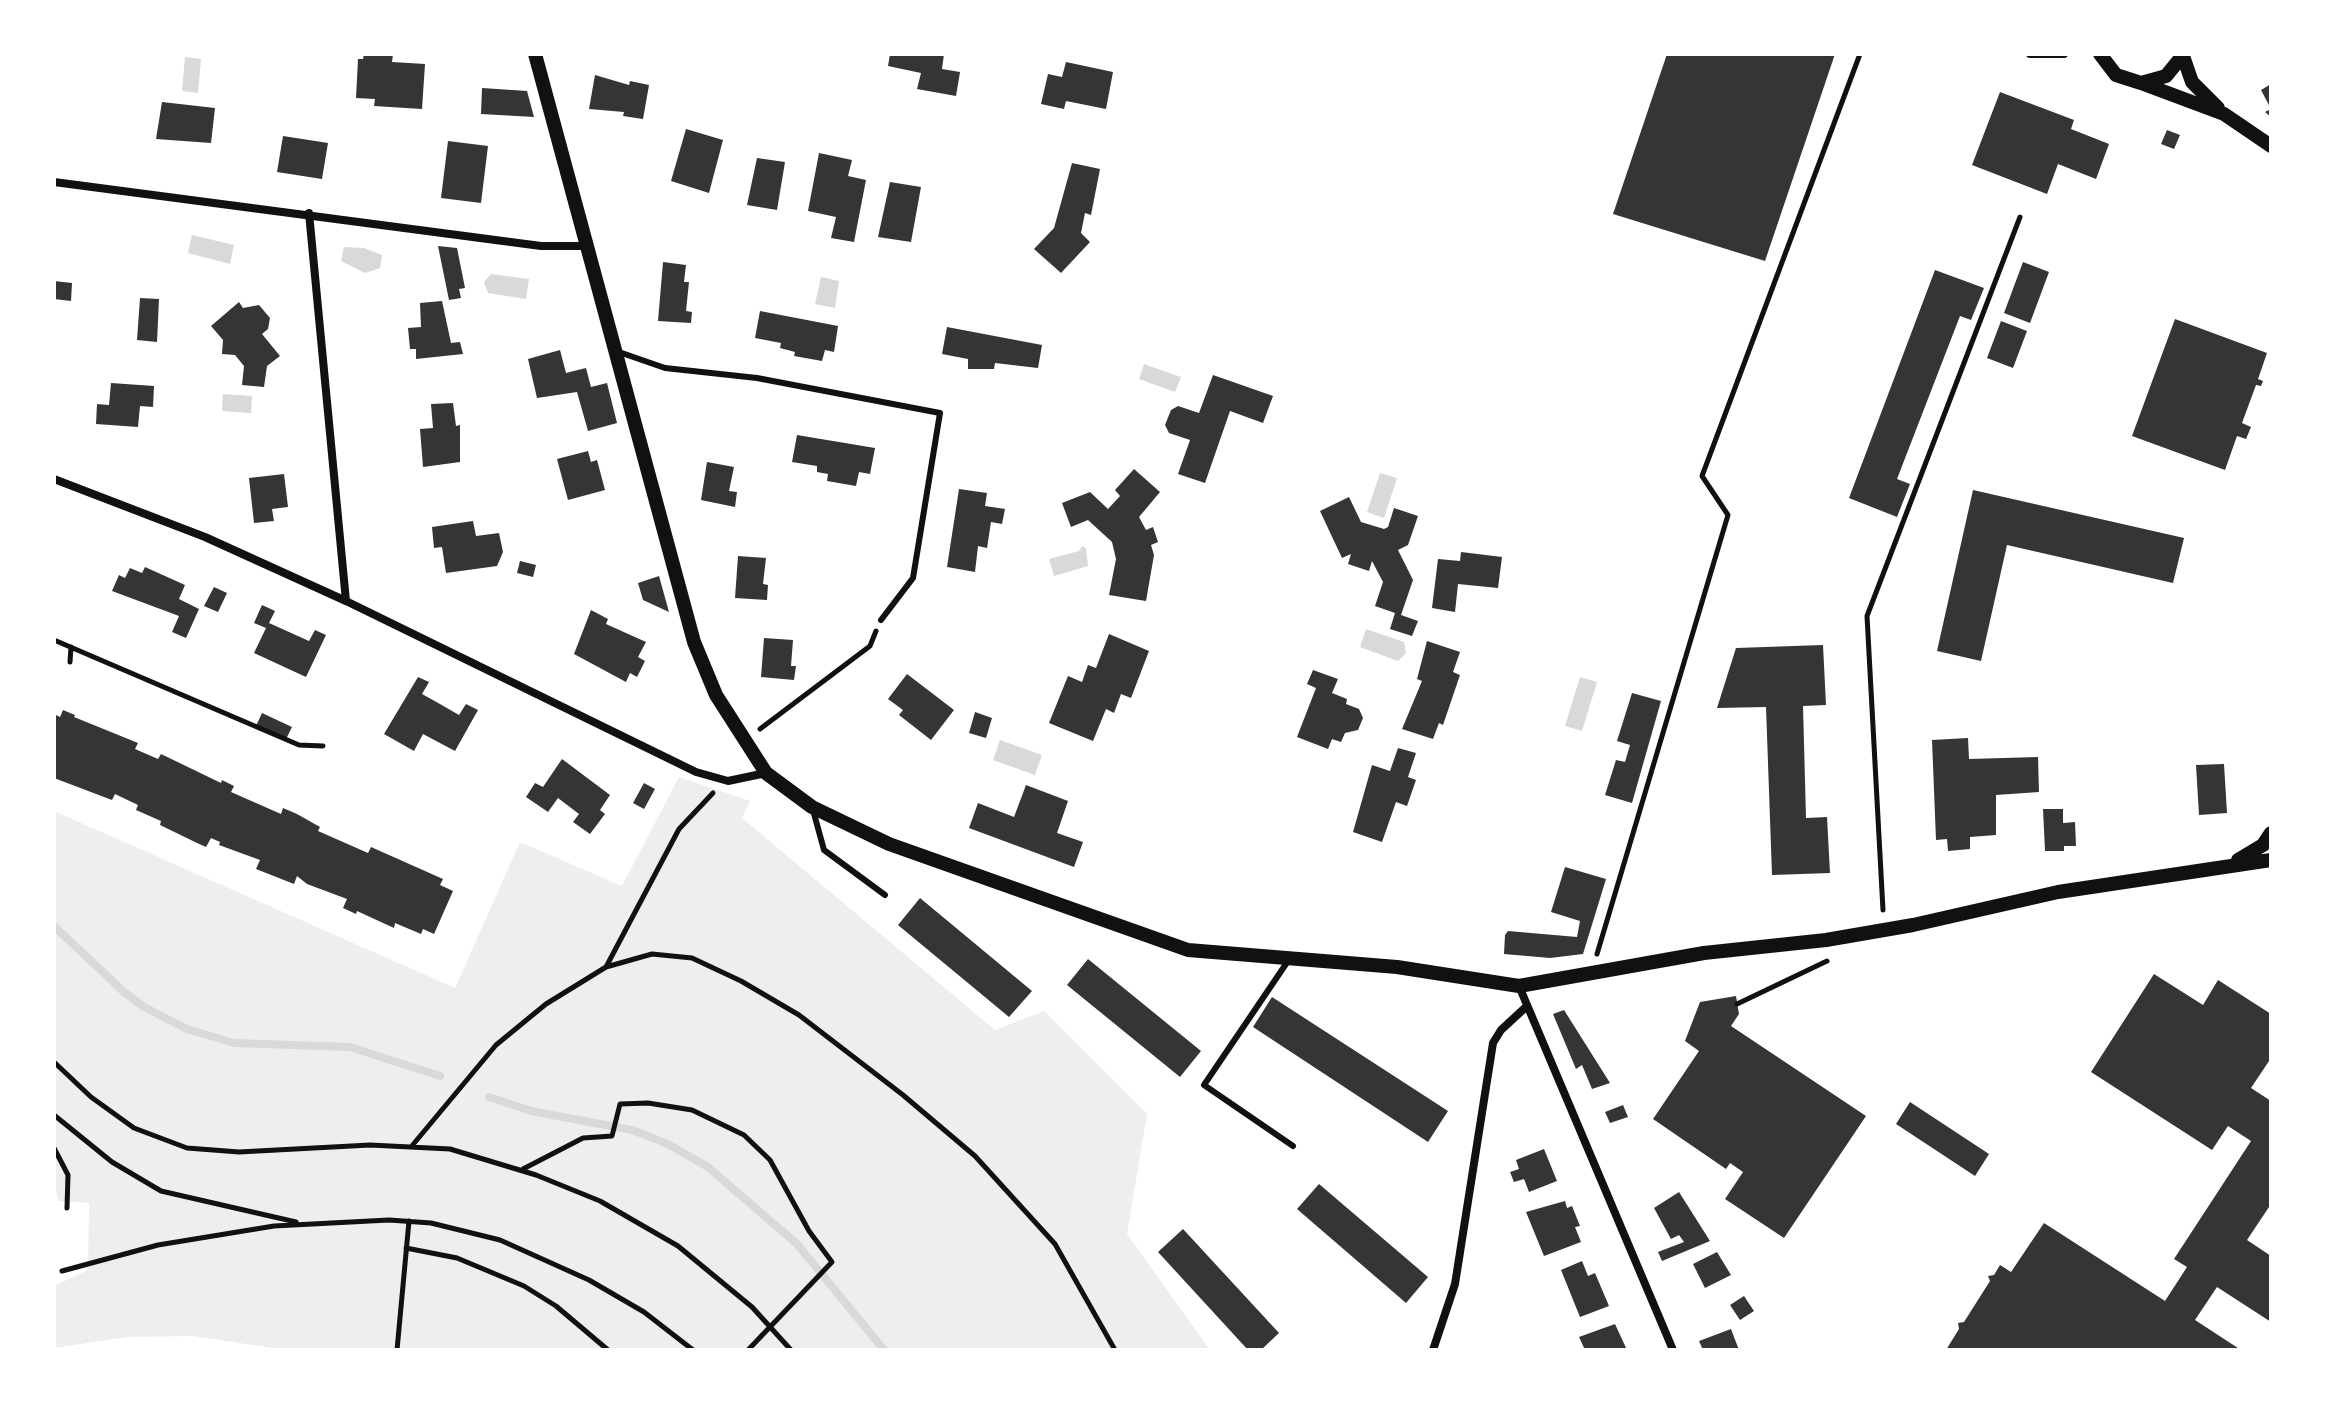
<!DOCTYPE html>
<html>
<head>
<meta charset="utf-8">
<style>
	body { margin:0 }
	#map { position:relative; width:2325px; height:1404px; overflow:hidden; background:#fff; font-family:Commissioner,sans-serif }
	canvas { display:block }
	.frame { position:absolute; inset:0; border:56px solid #fff; pointer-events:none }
</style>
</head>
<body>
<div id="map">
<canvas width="2325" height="1404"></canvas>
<div class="frame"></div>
</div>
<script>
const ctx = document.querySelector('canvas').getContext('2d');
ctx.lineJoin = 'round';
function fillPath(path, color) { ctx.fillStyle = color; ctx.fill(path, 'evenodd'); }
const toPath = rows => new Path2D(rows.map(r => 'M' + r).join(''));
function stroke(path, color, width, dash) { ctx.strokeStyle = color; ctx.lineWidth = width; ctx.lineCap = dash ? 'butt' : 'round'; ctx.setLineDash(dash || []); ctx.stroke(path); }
fillPath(toPath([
	[679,777,750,801,742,818,995,1030,1044,1011,1147,1114,1127,1234,1210,1350,286,1350,192,1336,127,1337,54,1348,54,1286,88,1270,89,1203,58,1201,54,1182,54,811,455,988,520,842,622,886]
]), '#eee');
fillPath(toPath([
	[185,57,201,59,198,93,182,91],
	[192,235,234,245,230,264,188,253],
	[344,247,364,248,382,255,380,268,365,273,341,261],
	[491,274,529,279,526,299,488,293,484,282],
	[821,277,839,281,835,308,815,304],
	[1144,364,1181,377,1175,392,1139,379],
	[223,394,252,396,251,413,222,411],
	[1380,473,1397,478,1384,518,1367,512],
	[1082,546,1086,548,1088,566,1054,576,1049,559,1079,551],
	[1366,629,1404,642,1406,653,1398,661,1360,647],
	[1580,677,1597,682,1582,731,1565,726],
	[1000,740,1042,755,1035,775,993,760]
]), '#d9d9d9');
stroke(toPath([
	[54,926,124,992,144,1007,187,1029,234,1043,350,1047,440,1076],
	[489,1097,531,1111,632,1130,668,1144,708,1167,797,1244,884,1350]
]), '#d9d9d9', 8);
fillPath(toPath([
	[364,54,393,54,392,62,425,64,422,109,374,106,375,99,356,98,358,59,363,59],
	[890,54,944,54,942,69,960,72,956,96,917,89,921,73,888,66],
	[1667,54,1835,54,1765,261,1613,214],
	[1066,62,1113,72,1106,109,1066,101,1064,109,1041,104,1048,74,1062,77],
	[595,75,629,85,630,81,649,85,643,119,623,116,624,112,589,109],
	[2271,84,2271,117,2265,112,2271,109,2261,90],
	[482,88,527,91,534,117,481,114],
	[2000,92,2074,120,2071,129,2109,144,2096,179,2058,164,2047,194,1972,165],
	[162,102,215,108,211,143,156,139],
	[686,129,723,140,709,193,671,181],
	[2167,130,2180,135,2174,149,2161,144],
	[283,136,328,143,322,179,277,172],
	[448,141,488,146,481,203,441,198],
	[819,153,852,160,848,176,866,180,854,242,831,238,836,217,808,211],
	[757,158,785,162,777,210,747,205],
	[1072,163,1100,169,1091,215,1085,213,1081,233,1090,242,1061,273,1034,249,1054,228],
	[890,182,921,187,911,242,878,237],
	[438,246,457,248,465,288,459,289,461,298,449,300],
	[663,262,686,265,684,282,689,282,686,311,692,312,691,323,658,321],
	[2023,262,2049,272,2030,323,2004,313],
	[1935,270,1984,288,1971,320,1960,316,1897,479,1910,484,1897,517,1849,498],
	[54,281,72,283,71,301,54,299],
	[140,298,159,299,157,342,137,340],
	[442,301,451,343,460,342,463,354,416,359,416,349,410,349,408,328,421,327,420,303],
	[239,302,243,308,259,305,270,318,268,329,262,334,280,356,267,366,264,387,242,385,244,366,235,355,222,354,223,340,211,326],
	[760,311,838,326,834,352,825,350,822,361,794,356,795,352,780,348,781,343,755,338],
	[2175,319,2267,353,2258,379,2263,381,2261,386,2256,385,2242,423,2251,427,2246,439,2237,436,2225,470,2132,436],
	[2001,321,2027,331,2013,368,1987,358],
	[947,327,1042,345,1038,368,995,363,994,369,968,369,968,359,942,354],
	[560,350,566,373,586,368,591,387,607,383,617,423,588,431,577,392,537,398,528,359],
	[1213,375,1273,396,1263,423,1230,411,1205,483,1178,474,1190,440,1169,433,1165,425,1171,410,1178,406,1199,413],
	[111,383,154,386,153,407,140,406,138,427,96,424,97,404,109,405],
	[453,403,456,426,460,425,460,462,423,467,420,429,433,428,431,404],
	[797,435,875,448,870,474,859,472,856,486,827,481,828,474,817,472,817,466,792,462],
	[588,451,591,462,597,460,605,490,568,500,557,459],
	[707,462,734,467,729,491,737,492,735,507,701,500],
	[1134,469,1160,492,1139,517,1146,530,1153,527,1158,542,1151,545,1154,555,1146,601,1109,595,1116,559,1112,542,1088,520,1071,527,1062,503,1090,492,1108,509,1120,496,1115,490],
	[284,474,288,507,272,509,274,521,254,523,249,478],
	[959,489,987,493,985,506,1005,509,1002,524,991,522,987,548,978,546,975,572,947,567],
	[1973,490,2184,538,2173,583,2007,545,1981,661,1937,651],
	[1349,497,1361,522,1384,529,1388,527,1394,508,1418,516,1408,545,1398,550,1413,580,1401,615,1418,621,1412,636,1390,629,1395,613,1375,606,1383,582,1372,561,1369,571,1348,564,1351,554,1342,558,1320,511],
	[473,521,476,536,499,533,503,552,497,566,446,573,442,547,434,548,432,527],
	[1461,552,1502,557,1498,588,1458,584,1455,612,1432,608,1438,559,1460,561],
	[738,556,766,558,763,584,768,585,767,600,735,598],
	[520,561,536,565,533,577,517,573],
	[145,567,185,585,179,599,199,609,186,638,172,632,179,616,112,591,119,575,125,578,130,568,142,573],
	[659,576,669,612,643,600,638,583],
	[214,587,227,593,218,612,204,606],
	[262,605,275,611,269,623,309,641,315,630,326,635,306,677,254,653,266,628,254,623],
	[591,610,608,619,606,624,646,642,638,657,645,661,637,677,630,673,626,682,574,654],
	[1109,634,1149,651,1131,698,1121,694,1114,713,1106,709,1093,741,1049,723,1068,676,1082,682,1088,665,1096,668],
	[764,638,793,640,791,666,796,666,794,680,761,677],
	[1427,641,1460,652,1453,672,1460,675,1443,725,1439,723,1433,739,1402,729,1422,681,1417,679],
	[1823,645,1826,705,1803,706,1806,818,1827,817,1830,873,1772,875,1766,707,1717,708,1736,648],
	[1313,670,1338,679,1332,693,1347,699,1346,704,1359,709,1363,718,1358,730,1345,733,1341,742,1332,739,1328,749,1297,737,1316,688,1307,684],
	[907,674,954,710,931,740,899,715,903,710,888,699],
	[418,677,429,682,422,694,440,704,459,715,466,704,478,710,455,751,423,734,414,751,384,734],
	[1632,693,1661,701,1632,803,1605,795,1616,760,1625,762,1630,745,1617,741],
	[63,710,75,715,74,717,138,743,135,749,158,759,161,754,221,783,222,780,234,786,231,792,281,814,283,808,297,814,320,827,318,831,368,853,371,847,443,879,440,885,453,891,434,934,423,929,421,934,395,923,394,928,357,911,356,914,343,908,347,899,307,884,297,876,294,884,256,869,260,860,219,845,220,842,211,838,206,847,195,842,160,825,161,821,136,810,138,805,115,794,112,800,54,778,54,714,60,717],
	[975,712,992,718,986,738,969,733],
	[262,713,292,727,286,739,256,726],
	[1968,738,1969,759,2038,757,2039,792,1996,795,1996,835,1970,837,1970,849,1948,851,1947,839,1936,840,1932,740],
	[1398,748,1416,753,1408,777,1416,780,1407,806,1396,802,1382,842,1353,832,1372,765,1390,771],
	[562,759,610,795,600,810,605,814,590,834,573,822,579,814,558,798,548,812,526,797,535,783,543,787],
	[2224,764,2227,813,2199,815,2196,765],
	[644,783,655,789,644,809,633,803],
	[1026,785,1068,801,1057,833,1083,842,1074,867,969,828,978,803,1014,817],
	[2043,809,2063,809,2063,823,2075,822,2076,846,2064,846,2064,851,2045,851],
	[1565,867,1606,879,1583,954,1550,958,1504,954,1505,935,1508,931,1577,937,1580,921,1551,912],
	[920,898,1032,991,1009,1017,898,925],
	[1088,959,1201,1051,1180,1077,1067,985],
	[2154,974,2203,1005,2218,980,2271,1014,2271,1058,2251,1088,2271,1101,2271,1204,2247,1240,2271,1256,2271,1322,2217,1287,2195,1320,2241,1350,1946,1350,1959,1329,1958,1323,1964,1322,1990,1281,1988,1276,1994,1275,2000,1265,2011,1272,2044,1223,2165,1301,2187,1267,2174,1259,2251,1141,2228,1126,2212,1150,2091,1072],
	[1736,996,1739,1014,1731,1026,1866,1116,1784,1238,1725,1199,1743,1172,1730,1163,1726,1169,1653,1119,1699,1051,1685,1041,1700,1002],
	[1272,997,1448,1111,1428,1142,1253,1027],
	[1564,1010,1610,1083,1592,1089,1582,1065,1576,1069,1553,1014],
	[1910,1102,1989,1154,1975,1176,1896,1124],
	[1623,1105,1628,1117,1610,1123,1605,1112],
	[1544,1149,1557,1181,1529,1192,1524,1179,1514,1182,1510,1172,1519,1169,1516,1160],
	[1319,1184,1428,1277,1406,1303,1297,1209],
	[1679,1192,1710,1241,1662,1261,1658,1252,1684,1242,1679,1235,1671,1239,1654,1208],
	[1565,1201,1567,1208,1572,1206,1580,1226,1575,1227,1581,1242,1544,1256,1526,1212],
	[1183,1229,1279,1333,1261,1350,1248,1350,1158,1252],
	[1717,1252,1731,1275,1705,1288,1693,1264],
	[1582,1261,1588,1276,1595,1273,1609,1306,1580,1317,1561,1270],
	[1744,1296,1754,1311,1740,1320,1730,1305],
	[1615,1324,1627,1350,1585,1350,1579,1337],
	[1731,1329,1739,1350,1703,1350,1699,1341]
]), '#353535');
stroke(toPath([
	[54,640,299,745,323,746],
	[70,662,71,647],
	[760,729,870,646,876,631],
	[1883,910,1867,616,2020,217],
	[1597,954,1728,515,1702,476,1860,54],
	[606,967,679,829,713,793],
	[1737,1004,1827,961],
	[54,1062,91,1097,134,1128,187,1148,239,1152,370,1145,450,1149,536,1175,600,1201,678,1246,752,1307,791,1350],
	[54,1115,112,1162,161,1191,296,1222],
	[411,1147,496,1045,546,1004,606,967,652,954,692,958,741,981,799,1015,903,1095,975,1156,1055,1244,1115,1350],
	[54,1148,68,1175,67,1208],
	[523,1169,583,1138,612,1136,620,1104,648,1103,692,1110,744,1135,770,1160,809,1231,832,1262,748,1350],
	[406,1248,457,1258,524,1286,556,1306,608,1350],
	[62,1271,158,1245,274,1226,389,1220,431,1223,500,1240,589,1280,644,1312,693,1350],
	[397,1350,409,1221]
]), '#111', 5);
stroke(toPath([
	[616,351,665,368,757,378,940,413,913,578,881,620],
	[813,810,824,850,885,895],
	[1288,961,1204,1085,1293,1146]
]), '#111', 6);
stroke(toPath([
	[2030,54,2064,54],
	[54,182,541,246,586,246],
	[309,213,346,601],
	[54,479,205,537,346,601,696,772,728,781,766,773],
	[1519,986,1673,1350],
	[1433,1350,1455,1284,1493,1043,1501,1030,1527,1006]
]), '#111', 8);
stroke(toPath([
	[535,54,694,642,716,695,766,773,812,807,889,844,1188,950,1397,967,1519,986,1704,953,1826,940,1913,925,2058,892,2271,860],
	[2100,54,2116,75,2141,83,2166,76,2184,54],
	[2183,56,2192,82,2218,108],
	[2141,83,2224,114,2271,146],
	[2238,860,2263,845,2271,833]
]), '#111', 14);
</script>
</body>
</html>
